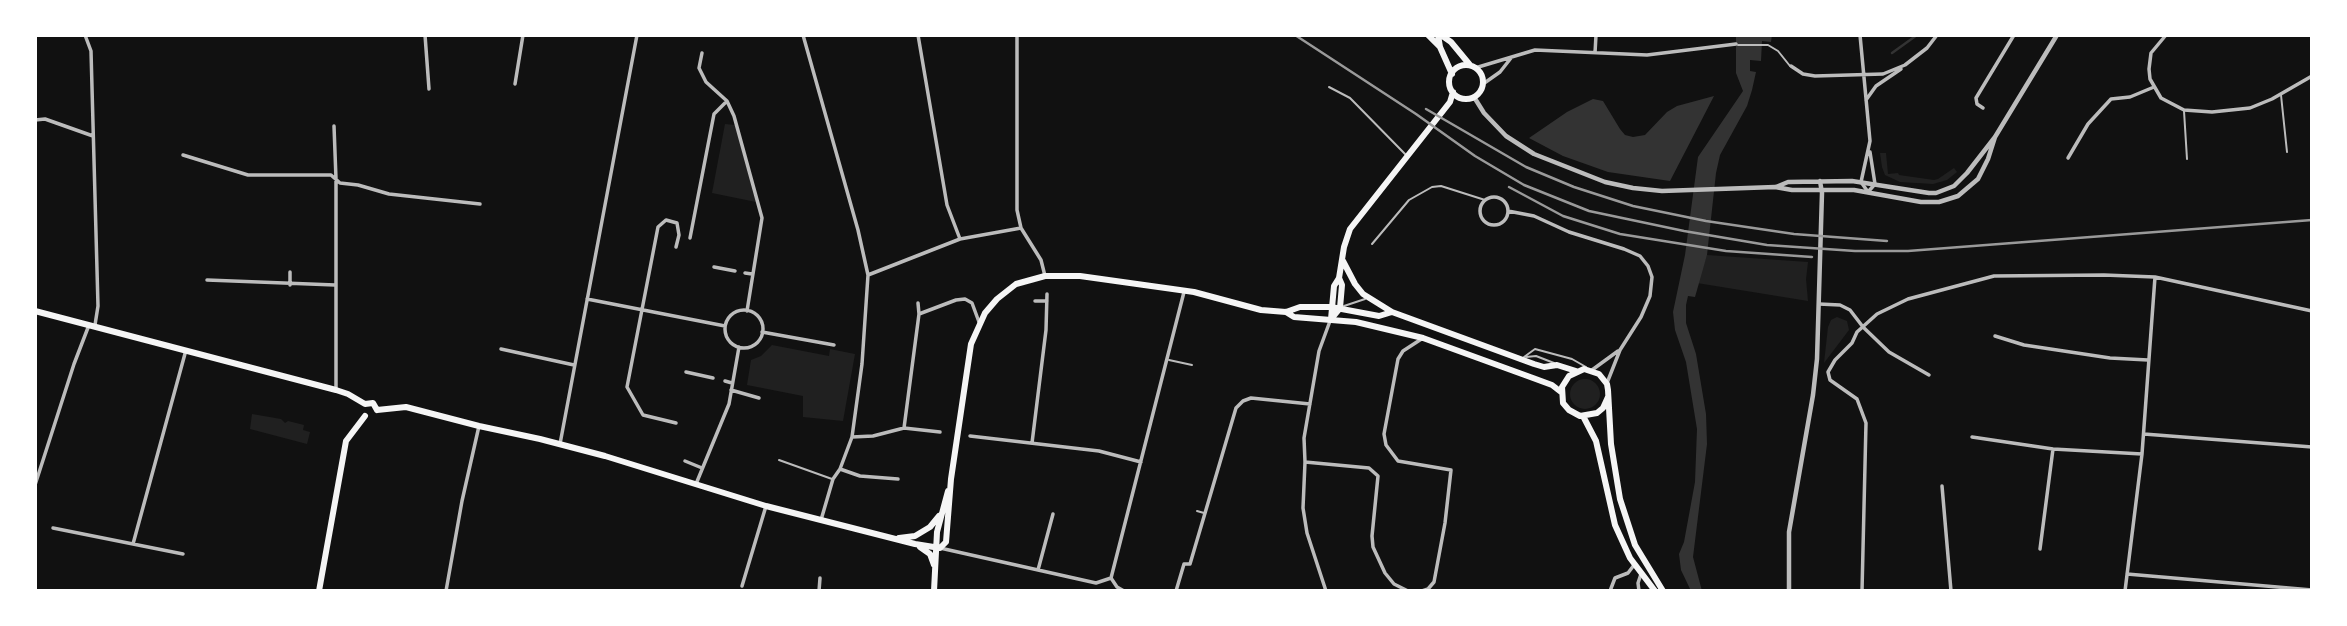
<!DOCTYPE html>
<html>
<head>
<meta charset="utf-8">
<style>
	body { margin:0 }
	#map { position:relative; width:2347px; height:626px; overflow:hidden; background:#111; font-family:Inter,sans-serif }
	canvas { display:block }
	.frame { position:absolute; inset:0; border:37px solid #fff; pointer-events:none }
</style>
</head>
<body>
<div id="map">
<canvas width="2347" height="626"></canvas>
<div class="frame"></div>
</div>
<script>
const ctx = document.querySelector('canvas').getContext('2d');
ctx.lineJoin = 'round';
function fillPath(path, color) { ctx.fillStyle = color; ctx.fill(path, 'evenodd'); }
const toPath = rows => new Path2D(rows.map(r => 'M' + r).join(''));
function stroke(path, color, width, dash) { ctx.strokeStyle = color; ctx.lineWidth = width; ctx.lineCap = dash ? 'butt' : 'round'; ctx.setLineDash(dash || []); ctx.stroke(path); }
fillPath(toPath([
	[725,124,735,125,756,202,712,193],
	[1880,153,1886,153,1888,174,1898,173,1899,175,1934,180,1938,179,1954,168,1957,172,1947,180,1933,184,1900,182,1885,175,1882,167],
	[1707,255,1808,262,1806,279,1808,301,1697,283],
	[1837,317,1847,321,1849,330,1824,363,1828,327,1831,320],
	[772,345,829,356,830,349,855,354,843,421,803,417,803,396,747,385,751,360,761,356],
	'1570 394a15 15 0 1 1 30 0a15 15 0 1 1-30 0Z',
	[252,414,281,419,285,423,288,421,304,425,303,430,310,432,307,444,250,429]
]), '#202020');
fillPath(toPath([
	[1736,35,1772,35,1771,42,1762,41,1761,61,1750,60,1750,71,1756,72,1752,90,1747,106,1720,155,1716,173,1707,255,1695,297,1688,296,1686,305,1686,323,1696,354,1706,414,1707,444,1693,557,1702,591,1691,591,1681,570,1679,554,1684,542,1695,482,1697,429,1686,362,1675,330,1673,312,1685,255,1698,157,1743,91,1736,73],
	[1714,96,1670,181,1608,172,1563,156,1529,138,1567,112,1593,99,1603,101,1620,129,1625,135,1633,137,1645,135,1667,112,1677,106]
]), '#333');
stroke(toPath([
	[1892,53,1917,35]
]), '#333', 2.5);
stroke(toPath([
	[1738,45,1768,45,1778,51,1790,66],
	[1329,87,1350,98,1406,155],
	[2281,95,2287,152],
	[2184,111,2187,159],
	[1372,244,1409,200,1432,187,1441,186,1485,200],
	[1344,306,1365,299],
	[1524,357,1535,349,1572,359,1586,367],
	[1526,357,1536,356,1554,363],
	[1169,360,1192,365],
	[779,460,832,479],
	[1197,511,1204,513]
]), '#bcbcbc', 2);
stroke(toPath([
	[85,35,91,51,98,306,95,325],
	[425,35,429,89],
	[803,35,858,230,868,275,862,364,852,437,840,469,833,479,821,520],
	[918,35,947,205,960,239],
	[1017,35,1017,210,1021,228,1041,260,1045,276],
	[1860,35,1870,141,1861,182,1868,192,1875,184,1870,152],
	[2166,35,2151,53,2149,69,2150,79,2161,98,2184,110,2212,112,2250,108,2272,99,2312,76],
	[702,53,699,68,706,82,727,101,734,116,762,218,747,311],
	[1595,53,1596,35],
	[1791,66,1803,74,1815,76,1883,74,1905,65,1927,48,1937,35],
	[1475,68,1535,50,1647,55,1736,44],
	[515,84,523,35],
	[1483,84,1500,72,1511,58],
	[1866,100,1876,86,1901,69],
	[1983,108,1977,104,1976,98,2014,35],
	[35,120,45,119,93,136],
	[334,126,336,179,336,390],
	[183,155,248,175,331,175,340,183,358,185,389,194,480,204],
	[2068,158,2088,124,2111,99,2130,97,2154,87],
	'1480 211a14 14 0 1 1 28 0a14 14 0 1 1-28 0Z',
	[1508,211,1534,216,1569,232,1624,249,1640,256,1648,266,1652,277,1650,296,1641,317,1620,350,1607,383],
	[690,238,714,114,727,101],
	[676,247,679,235,677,223,666,220,658,227,627,387,643,415,676,423],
	[714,267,735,271],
	[290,272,290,285],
	[745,273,752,274],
	[868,275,960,239,1021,228],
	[207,280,335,285],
	[587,299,725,326],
	[1035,301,1047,301],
	[1819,304,1840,305,1850,310,1863,327,1889,352,1929,375],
	'725 329a19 19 0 1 1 38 0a19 19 0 1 1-38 0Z',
	[919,314,956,300,965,299,972,303,979,322],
	[762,332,834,345],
	[1995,336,2024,345,2110,358,2148,360],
	[501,349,574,365],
	[1592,370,1618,351],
	[686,372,713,378],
	[725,381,732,383],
	[731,390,759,398],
	[904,428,919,314,918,303],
	[2144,434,2312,447],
	[970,436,1099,451,1141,462],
	[852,437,873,436,904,428,940,432],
	[1972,437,2053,449,2142,454],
	[1032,443,1046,330,1047,294],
	[560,444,637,35],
	[685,461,702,468],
	[1305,462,1369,468,1378,476,1372,536,1373,547,1385,573,1394,584,1408,591],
	[840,469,860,476,898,479],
	[696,484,729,404,739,347],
	[35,485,74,364,89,325],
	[1942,486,1951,591],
	[53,528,183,554],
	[133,544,186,350],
	[940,548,1096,583,1111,578],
	[2040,549,2053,449],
	[1038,570,1053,514],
	[2127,574,2312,590],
	[1111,578,1184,292],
	[1111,578,1117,587,1124,591],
	[742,586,766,506],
	[446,591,462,501,479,426],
	[819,591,820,578],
	[1176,591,1184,564,1190,564,1236,408,1243,401,1251,398,1310,404],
	[1326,591,1307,533,1303,508,1305,462,1304,438,1319,351,1330,321],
	[1422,591,1428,589,1434,582,1445,523,1451,470,1398,461,1386,445,1384,434,1398,359,1403,351,1423,338],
	[1610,591,1615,578,1628,573,1634,565],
	[1639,591,1638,583,1641,574],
	[1862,591,1866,423,1857,399,1830,380,1828,372,1835,360,1852,343,1857,332,1877,314,1908,299,1994,276,2104,275,2155,277,2312,311],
	[2125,591,2142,454,2155,277]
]), '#bcbcbc', 3.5);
stroke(toPath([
	[1474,97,1484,113,1506,136,1534,154,1605,182,1633,188,1662,191,1775,187,1792,190,1854,190,1921,202,1939,202,1958,196,1978,179,1988,159,1995,137],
	[1776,187,1788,182,1852,181,1929,193,1936,193,1954,186,1967,173,1995,137,2057,35],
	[1789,591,1789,532,1813,395,1817,359,1822,193,1820,181]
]), '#bcbcbc', 4.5);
stroke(toPath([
	[1428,35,1440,47],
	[1438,35,1440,47,1452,74],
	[1441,35,1451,42,1470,65],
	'1449 82a17 17 0 1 1 34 0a17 17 0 1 1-34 0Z',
	[1343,261,1355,284,1363,294,1392,312,1534,364,1544,367,1557,365,1576,371],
	[35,311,336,390,348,394,365,404,373,403,377,410],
	[1286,312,1294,317,1356,322,1423,338,1533,378,1552,385,1561,392],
	[1331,319,1334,286,1339,278,1344,247,1350,229,1450,102,1453,92],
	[1331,319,1340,308,1342,285,1339,278],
	[1608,397,1603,408,1597,413,1580,416,1569,410,1563,403,1562,387,1569,376,1584,369,1599,374,1607,384,1608,390,1611,444,1620,499,1635,545,1663,591],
	[377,410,406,407,479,426,540,439,605,456,766,506,915,544,940,548,946,542,951,479,971,344,985,313,997,299,1016,284,1045,276,1080,276,1194,292,1261,310,1286,312,1300,307,1331,307,1379,316,1392,312],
	[1583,416,1596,441,1615,525,1630,558,1655,591],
	[899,538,915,536,930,527,939,516],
	[920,547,930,554,934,565],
	[319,591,346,441,365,416],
	[934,591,937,532,948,491]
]), '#f5f5f5', 6);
stroke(toPath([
	[1295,35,1416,114,1475,156,1524,185,1589,211,1684,231,1767,245,1855,251,1908,251,2312,220],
	[1426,109,1526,167,1574,187,1633,206,1706,221,1794,234,1887,241],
	[1509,187,1563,216,1620,234,1726,251,1812,257]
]), '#9a9a9a', 2.5);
</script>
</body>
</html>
